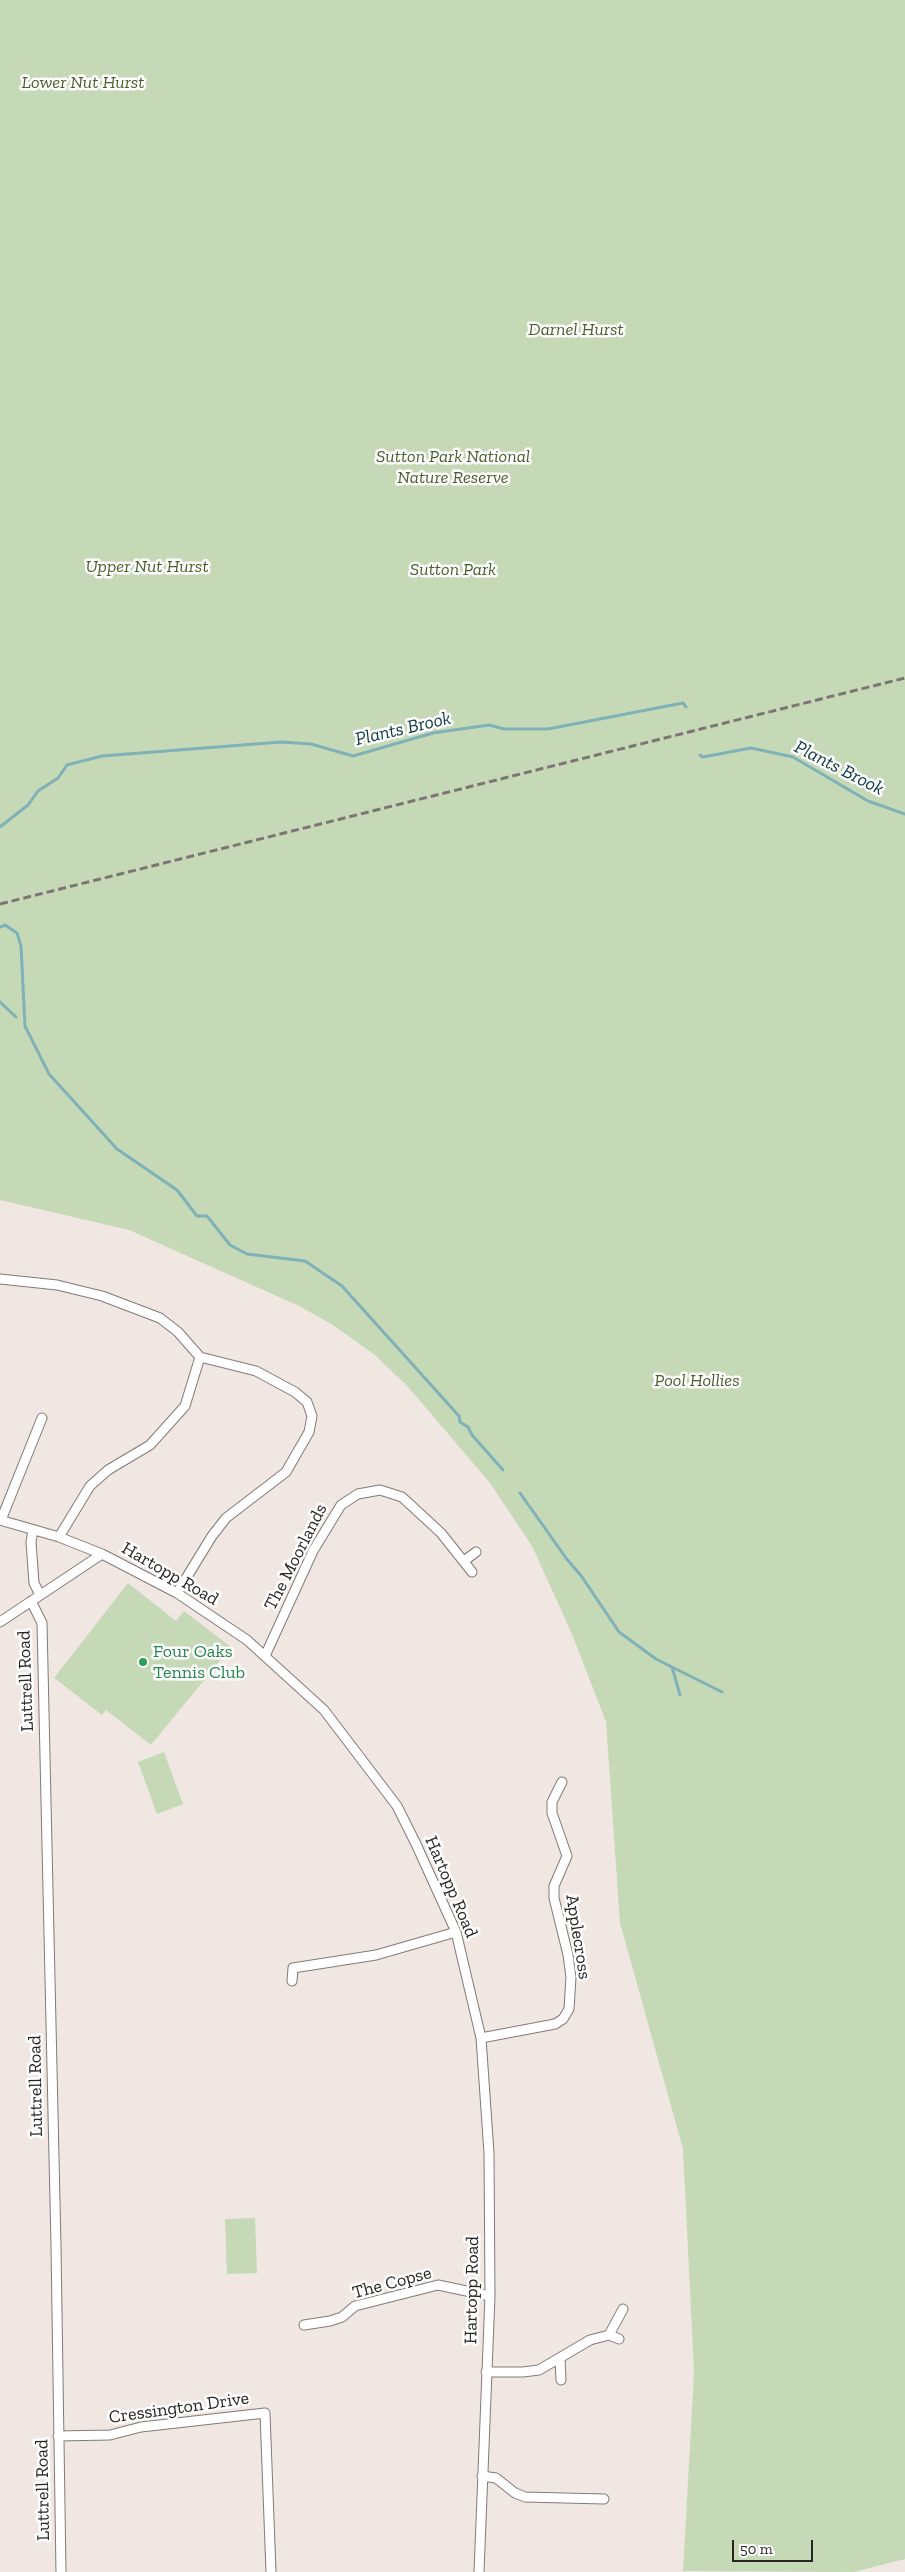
<!DOCTYPE html>
<html>
<head>
<meta charset="utf-8">
<style>
	body { margin:0 }
	#map { position:relative; width:905px; height:2572px; overflow:hidden; background:#f0e7e3; font-family:"Zilla Slab",serif }
	canvas { display:block }
	.scale { position:absolute; left:732px; top:2540px; width:81px; height:22px; box-sizing:border-box; border:2px solid #272422; border-top:0; padding-left:6px; font-size:15px; line-height:18px; white-space:nowrap; color:#272422; -webkit-text-stroke:4px #fff; paint-order:stroke }
</style>
</head>
<body>
<div id="map">
<canvas width="905" height="2572"></canvas>
<div class="scale">50 m</div>
</div>
<script>
const ctx = document.querySelector('canvas').getContext('2d');
ctx.lineJoin = 'round';
function fillPath(path, color) { ctx.fillStyle = color; ctx.fill(path, 'evenodd'); }
const toPath = rows => new Path2D(rows.map(r => 'M' + r).join(''));
function stroke(path, color, width, dash) { ctx.strokeStyle = color; ctx.lineWidth = width; ctx.lineCap = dash ? 'butt' : 'round'; ctx.setLineDash(dash || []); ctx.stroke(path); }
function label(font, color, halo, rows, align = 'center') {
  ctx.font = font + ' "Zilla Slab",serif'; ctx.lineWidth = 5; ctx.setLineDash([]); ctx.textBaseline = 'middle'; ctx.strokeStyle = halo; ctx.fillStyle = color; for (const [text, x, y, turn = 0] of rows) {
    ctx.save(); ctx.translate(x, y); ctx.rotate((+turn || 0) * Math.PI / 180); ctx.textAlign = isNaN(turn) ? turn : align; if (halo) ctx.strokeText(text, 0, 0); ctx.fillText(text, 0, 0); ctx.restore();
  }
}
fillPath(toPath([
	[0,0,905,0,905,2559,854,2572,683,2571,694,2372,683,2149,620,1923,606,1722,572,1634,532,1546,490,1483,409,1388,375,1355,333,1325,299,1306,129,1230,0,1200],
	[128,1583,176,1621,184,1611,231,1647,151,1745,106,1710,102,1715,54,1678],
	[164,1752,183,1804,157,1814,138,1762],
	[255,2218,257,2273,227,2274,225,2219]
]), '#c6d9b6');
stroke(toPath([
	[700,755,703,757,751,748,793,757,868,801,905,814],
	[0,827,28,805,38,791,58,778,67,765,102,756,281,742,311,744,353,756,433,733,489,725,504,729,548,729,683,703,686,707],
	[0,927,5,925,17,933,21,946,25,1026,49,1074,117,1149,177,1190,197,1216,207,1216,230,1245,247,1254,305,1261,342,1286,459,1416,460,1422,468,1427,472,1435,503,1470],
	[0,1002,16,1017],
	[520,1493,566,1558,582,1577,619,1632,656,1659,722,1692],
	[672,1667,680,1695]
]), '#80b1b7', 3);
const street = toPath([
	[0,1279,57,1285,102,1296,160,1318,178,1332,200,1357,256,1371,295,1392,307,1402,312,1416,309,1432,286,1472,226,1518,212,1536,177,1593],
	[0,1520,59,1537,102,1554,177,1593,247,1640,324,1710,397,1806,416,1844,456,1932,481,2038,489,2153,490,2296,479,2572],
	[1,1520,42,1418],
	[33,1530,31,1542,34,1583,40,1595],
	[59,1537,90,1486,108,1470,150,1445,185,1406,200,1357],
	[464,1561,476,1552],
	[31,1601,42,1623,56,2246,61,2572],
	[0,1622,102,1554],
	[265,1656,313,1551,341,1505,358,1494,380,1490,402,1497,441,1533,472,1572],
	[292,1981,293,1968,376,1955,456,1932],
	[481,2038,555,2024,563,2019,569,2009,571,1977,568,1955,554,1898,554,1886,567,1856,552,1813,552,1802,562,1782],
	[304,2325,330,2321,342,2317,355,2306,438,2285,490,2296],
	[609,2335,623,2309],
	[560,2358,561,2380],
	[486,2372,523,2372,539,2370,590,2340,609,2335,619,2339],
	[58,2436,110,2435,141,2427,265,2413,271,2572],
	[482,2476,496,2478,515,2493,525,2497,604,2499]
]);
stroke(street, '#827a76', 11);
stroke(street, '#fff', 9);
stroke(toPath([
	[0,904,905,678]
]), '#7b7573', 3, [8, 4]);
for (const [x, y, r, color] of [
	[143,1662,5,"#2e9e5b"]
]) { const dot = new Path2D(); dot.arc(x, y, r, 0, 2 * Math.PI); ctx.fillStyle = color; ctx.fill(dot); stroke(dot, '#fff', 2); }
label('italic 18px', '#47602c', '#fff', [
	["Lower Nut Hurst",83,83],
	["Darnel Hurst",576,330],
	["Sutton Park National",453,457],
	["Nature Reserve",453,478],
	["Upper Nut Hurst",147,567],
	["Sutton Park",453,570],
	["Pool Hollies",697,1381]
]);
label('18px', '#272422', '#fff', [
	["The Moorlands",296,1557,-63],
	["Hartopp Road",170,1574,30],
	["Luttrell Road",26,1681,-92],
	["Hartopp Road",451,1887,67],
	["Applecross",578,1937,81],
	["Luttrell Road",36,2086,-91],
	["The Copse",392,2283,-15],
	["Hartopp Road",472,2290,-89],
	["Cressington Drive",179,2408,-8],
	["Luttrell Road",43,2490,-91]
]);
label('18px', '#27864d', '#fff', [
	["Four Oaks",153,1652],
	["Tennis Club",153,1673]
], 'left');
label('italic 19px', '#0a3a3f', '#fff', [
	["Plants Brook",403,729,-13],
	["Plants Brook",839,768,27]
]);
</script>
</body>
</html>
